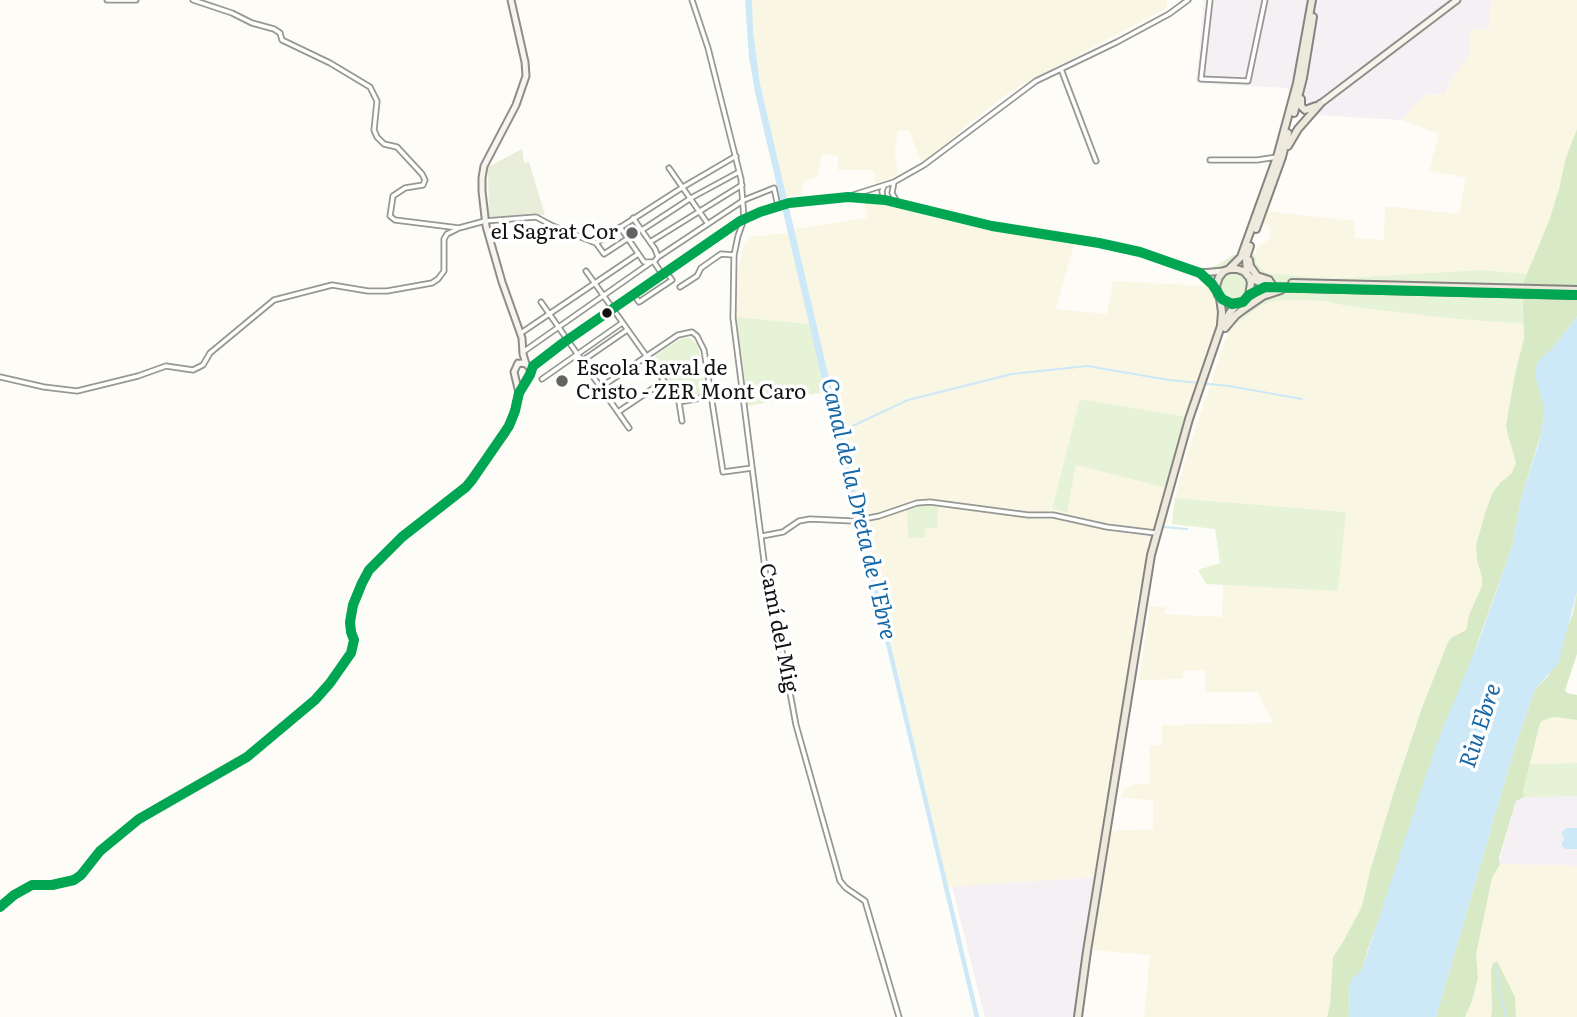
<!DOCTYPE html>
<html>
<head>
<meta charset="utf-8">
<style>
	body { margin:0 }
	canvas { display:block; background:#fdfcf7 }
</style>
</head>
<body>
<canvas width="1577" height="1017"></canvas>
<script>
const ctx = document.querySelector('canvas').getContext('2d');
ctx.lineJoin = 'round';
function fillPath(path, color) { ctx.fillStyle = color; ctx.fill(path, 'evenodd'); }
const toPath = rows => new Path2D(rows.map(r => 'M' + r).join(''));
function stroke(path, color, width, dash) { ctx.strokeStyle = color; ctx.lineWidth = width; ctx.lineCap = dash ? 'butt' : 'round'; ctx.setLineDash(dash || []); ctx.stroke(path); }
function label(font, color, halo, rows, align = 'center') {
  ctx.font = font + ' Literata,serif'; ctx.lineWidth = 7; ctx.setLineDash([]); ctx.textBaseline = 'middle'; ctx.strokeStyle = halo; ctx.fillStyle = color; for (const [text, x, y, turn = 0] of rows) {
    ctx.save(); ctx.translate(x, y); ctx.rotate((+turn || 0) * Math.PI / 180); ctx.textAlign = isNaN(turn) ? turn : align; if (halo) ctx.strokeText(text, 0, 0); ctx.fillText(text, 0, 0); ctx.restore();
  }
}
fillPath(toPath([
	[1202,0,1491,0,1490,28,1470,30,1470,54,1449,84,1445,94,1425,95,1402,120,1316,115,1286,88,1196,83,1204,2],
	[1537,796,1577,796,1577,866,1500,864,1499,863,1516,801,1525,797],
	[1097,877,1075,1017,985,1017,952,886]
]), '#f5f0f3');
fillPath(toPath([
	[752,0,1167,0,1167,8,1020,86,1000,99,921,163,909,130,898,131,895,152,898,175,876,183,873,170,838,170,838,156,823,153,817,177,804,181,801,195,786,196,760,84,753,31],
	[1491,0,1577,0,1577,129,1566,157,1559,189,1549,221,1527,274,1481,270,1327,279,1270,273,1264,271,1257,264,1255,254,1258,246,1269,240,1270,226,1262,223,1267,211,1354,221,1355,238,1384,240,1385,206,1459,214,1466,178,1429,170,1439,134,1402,120,1425,95,1445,94,1449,84,1470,54,1470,30,1490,28],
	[864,201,888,205,930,216,1001,232,1074,245,1056,309,1107,314,1113,281,1206,286,1217,303,1218,312,1217,324,1187,417,1080,399,1052,507,1067,513,1076,465,1166,488,1155,522,1136,606,1126,690,1097,877,948,887,794,229,867,218],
	[788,233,810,324,736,317,736,279,744,244,751,237],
	[1290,300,1325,301,1346,306,1446,318,1524,324,1523,346,1515,374,1506,425,1507,432,1516,463,1511,474,1500,483,1493,492,1486,510,1476,545,1477,560,1482,578,1482,586,1478,596,1469,615,1466,630,1451,638,1448,642,1423,705,1396,785,1370,871,1362,906,1343,942,1333,957,1330,1004,1327,1017,1144,1017,1150,955,1092,950,1110,831,1153,829,1153,800,1121,798,1123,791,1132,785,1149,783,1150,746,1162,745,1162,725,1273,723,1257,692,1205,692,1205,670,1183,671,1182,679,1139,680,1150,606,1166,607,1164,614,1222,617,1223,584,1338,590,1345,512,1175,498,1187,454,1230,326,1242,320,1260,306,1274,301],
	[1556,717,1577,720,1577,763,1530,764,1540,723,1543,720],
	[1500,864,1577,866,1577,1017,1516,1017,1515,997,1503,976,1499,965,1491,971,1492,1011,1491,1017,1465,1017,1472,1001,1478,978,1476,955,1492,878]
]), '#f9f7e4');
fillPath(toPath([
	[1255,254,1257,264,1264,271,1270,273,1327,279,1481,270,1527,274,1524,284,1524,324,1446,318,1346,306,1325,301,1290,300,1274,301,1260,306,1242,320,1230,326,1217,324,1218,312,1217,303,1202,280,1195,275,1198,267,1212,268,1233,255],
	[736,317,810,324,825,392,748,406],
	[682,338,690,338,698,345,705,390,701,395,683,397,678,395,655,361,656,355],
	[1080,399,1187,417,1166,488,1076,465,1067,513,1052,508],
	[1175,498,1346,512,1338,591,1206,584,1198,570,1220,563,1215,529,1172,524],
	[920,505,938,507,937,528,925,529,925,537,908,539,907,507],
	[1577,763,1577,796,1525,797,1523,792,1530,764]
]), '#e7f3d7');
fillPath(toPath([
	[1577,129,1577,317,1551,350,1538,363,1544,410,1542,430,1521,499,1513,544,1368,949,1362,969,1350,986,1349,1017,1327,1017,1330,1004,1333,957,1343,942,1362,906,1370,871,1396,785,1423,705,1448,642,1451,638,1466,630,1469,615,1482,586,1482,578,1477,560,1476,545,1486,510,1493,492,1500,483,1511,474,1516,463,1507,432,1506,425,1515,374,1524,338,1523,306,1524,281,1549,221,1559,189,1566,157],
	[1577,592,1577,654,1565,690,1567,693,1577,695,1577,720,1554,717,1543,720,1540,723,1523,792,1525,797,1516,801,1499,858,1500,864,1492,878,1476,955,1478,978,1472,1001,1465,1017,1436,1017,1514,750,1535,689,1549,675,1573,613],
	[1497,961,1515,997,1516,1017,1491,1017,1492,1011,1491,971,1493,963]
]), '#d8eac5');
fillPath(toPath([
	[522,149,524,163,529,162,545,215,489,219,488,167]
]), '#e9eedb');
fillPath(toPath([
	[745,0,752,0,753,31,760,84,863,523,856,525,755,92,749,57],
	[1577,317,1577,592,1558,664,1535,689,1514,750,1436,1017,1349,1017,1350,985,1352,979,1362,969,1437,743,1480,638,1513,544,1521,499,1539,442,1543,423,1543,404,1535,374,1535,368,1541,358,1551,350],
	[1566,828,1577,828,1577,849,1566,849,1562,846,1562,842,1565,838,1562,836,1562,832]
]), '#cde8f7');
stroke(toPath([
	[846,429,908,400,1012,374,1087,366,1169,380,1229,386,1302,399],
	[1163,527,1187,529],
	[1110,529,1150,535],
	[1154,529,1155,526],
	[1497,967,1499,988,1506,1017]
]), '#cde8f7', 2);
stroke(toPath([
	[859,521,977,1017]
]), '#cde8f7', 4.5);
const street = toPath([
	[107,0,136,0],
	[193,0,232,13,252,23,274,29,280,33,282,40,330,63,370,87,377,101,374,130,377,137,384,144,397,147,422,174,425,180,423,185,405,188,393,196,390,216,395,220,459,228,485,221,536,217,553,226,596,243],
	[692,0,708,48,741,179,744,219,738,236,734,255,733,318,768,592,784,660,796,725,840,881,846,888,865,901,899,1017],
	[1210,0,1201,79,1248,81,1265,0],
	[1061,69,1096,161],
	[1210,160,1257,160,1277,157],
	[669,168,708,224],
	[894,182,892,193,897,202],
	[853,195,894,182,924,165,1036,81,1117,42,1169,14,1188,0],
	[883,199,882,191,884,186],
	[633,218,655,249,658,257,654,262],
	[620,227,644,262,654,262,662,274],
	[642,230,691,198,739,172],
	[650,242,742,185],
	[596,243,683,187,736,156],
	[596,243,604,254,627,239],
	[658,257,744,200,774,188,778,206],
	[586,271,679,402,711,396],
	[680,287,697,276,701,268,718,256,721,254,734,255],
	[634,295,639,302,672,280,666,272],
	[541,302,629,428],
	[521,333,638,254],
	[523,352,650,263],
	[582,361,627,330],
	[532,369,540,360,740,221,772,208,789,203,854,197,883,199,992,226,1127,248,1153,256,1200,273],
	[0,377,44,387,77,391,138,376,166,366,193,370,203,365,210,353,274,300,332,285,368,291,387,291,432,283,438,279,444,271,444,239,447,234,457,229],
	[542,379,622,323],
	[601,387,678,335,692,332,697,336,704,350,723,472,752,468],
	[679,402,682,421],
	[618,412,664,381],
	[762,536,783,532,799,521,810,519,853,521,879,516,917,503,930,502,1028,515,1053,515,1107,527,1156,533]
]);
const secondary = toPath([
	[511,0,525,62,526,76,516,105,484,166,482,178,482,191,486,226,502,282,522,338,523,354,526,364],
	[1320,104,1457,0],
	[1200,273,1212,284,1217,291],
	[1200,273,1224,271],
	[518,363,514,372,519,393],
	[0,907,14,895,32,885,52,885,74,880,81,875,100,851,139,819,247,757,315,700,330,683,351,653,354,640,351,632,350,622,353,605,362,583,369,570,402,537,466,487,505,433,514,414,519,393,530,373,530,368,526,364,521,363,517,365]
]);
const primary = toPath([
	[1301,99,1301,106,1305,110,1316,106],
	[1294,113,1303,78,1313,17],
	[1288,146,1298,129,1320,104],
	[1256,229,1282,157,1288,133],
	[1249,260,1250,266,1257,276,1269,280],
	[1230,268,1241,257,1277,157,1297,83,1312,0],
	[1247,275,1246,258,1250,246],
	[1249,277,1259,282,1271,283],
	[1292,283,1577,290],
	[1249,295,1251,283,1249,276,1243,271,1237,269,1230,269,1224,271,1219,277,1216,286,1218,295,1223,301,1232,304,1243,302,1249,295,1265,287,1577,295],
	[1220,298,1222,312,1221,324],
	[1225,328,1236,315,1244,309,1263,296,1281,290],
	[1078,1017,1087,951,1151,555,1189,419,1221,326,1231,311,1238,303]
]);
stroke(street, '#979795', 7);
stroke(secondary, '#8e8d8b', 9);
stroke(primary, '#858482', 10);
stroke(street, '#fffffe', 3.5);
stroke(secondary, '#f6f4eb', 5);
stroke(primary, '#ede9dc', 6);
stroke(toPath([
	[0,907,14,895,32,885,52,885,74,880,81,875,100,851,139,819,247,757,315,700,330,683,351,653,354,640,351,632,350,622,353,605,362,583,369,570,402,537,466,487,472,480,509,426,515,411,519,393,530,375,533,366,563,343,740,221,760,212,789,203,848,197,885,200,992,226,1099,243,1140,252,1200,273,1212,284,1222,299,1232,304,1243,302,1249,295,1265,287,1577,295]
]), '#00a651', 10);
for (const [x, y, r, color] of [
	[632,233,7,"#646362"],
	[607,313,6,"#111"],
	[562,381,7,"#646362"]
]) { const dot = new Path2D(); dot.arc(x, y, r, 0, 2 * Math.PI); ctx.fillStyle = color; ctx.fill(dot); stroke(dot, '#fff', 2.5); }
label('21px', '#111', '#fff', [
	["el Sagrat Cor",618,233],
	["Escola Raval de",576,369,"left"],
	["Cristo - ZER Mont Caro",576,393,"left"]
], 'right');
label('21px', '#111', '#fff', [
	["Camí del Mig",778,628,79]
]);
label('italic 23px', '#1768a6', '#fff', [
	["Canal de la Dreta de l'Ebre",858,509,77],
	["Riu Ebre",1481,726,-72]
]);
</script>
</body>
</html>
